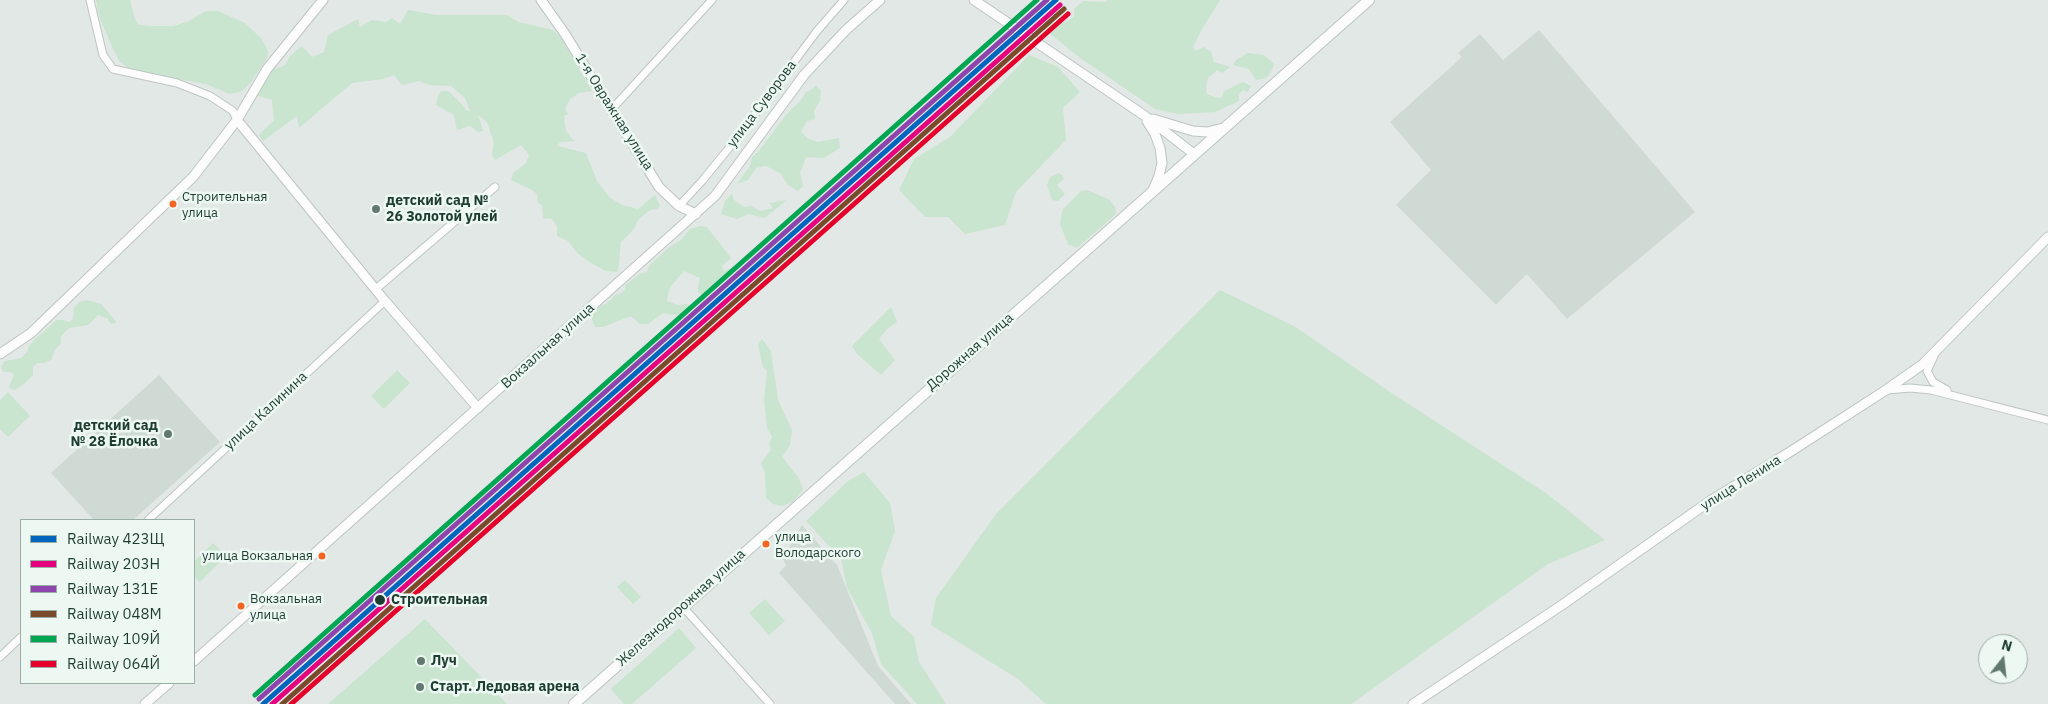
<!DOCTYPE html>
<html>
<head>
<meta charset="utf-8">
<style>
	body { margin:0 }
	#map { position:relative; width:2048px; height:704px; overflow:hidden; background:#e2e8e5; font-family:"IBM Plex Sans",sans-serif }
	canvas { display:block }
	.legend { position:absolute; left:20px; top:519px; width:175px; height:165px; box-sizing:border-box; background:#eef8f3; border:1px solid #9aada6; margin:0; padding:6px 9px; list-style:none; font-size:15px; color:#1d3d33 }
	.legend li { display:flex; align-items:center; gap:10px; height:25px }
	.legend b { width:25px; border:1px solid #9aada6 }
	.north { position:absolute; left:1978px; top:634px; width:50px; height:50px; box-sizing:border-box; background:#eef8f3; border:1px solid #9aada6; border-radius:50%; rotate:16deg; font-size:14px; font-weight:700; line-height:20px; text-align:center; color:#1d3d33 }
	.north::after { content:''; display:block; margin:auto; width:18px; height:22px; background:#627971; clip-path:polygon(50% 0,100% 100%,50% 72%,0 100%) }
</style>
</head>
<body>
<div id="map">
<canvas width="2048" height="704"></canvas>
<ul class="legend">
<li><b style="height:6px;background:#0065bd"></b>Railway 423Щ</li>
<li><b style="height:6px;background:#e5007d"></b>Railway 203Н</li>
<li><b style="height:6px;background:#8e44ad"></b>Railway 131Е</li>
<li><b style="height:6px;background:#7a4b2a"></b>Railway 048М</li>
<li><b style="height:6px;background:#00a651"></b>Railway 109Й</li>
<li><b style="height:6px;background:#e4002b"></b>Railway 064Й</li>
</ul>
<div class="north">N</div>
</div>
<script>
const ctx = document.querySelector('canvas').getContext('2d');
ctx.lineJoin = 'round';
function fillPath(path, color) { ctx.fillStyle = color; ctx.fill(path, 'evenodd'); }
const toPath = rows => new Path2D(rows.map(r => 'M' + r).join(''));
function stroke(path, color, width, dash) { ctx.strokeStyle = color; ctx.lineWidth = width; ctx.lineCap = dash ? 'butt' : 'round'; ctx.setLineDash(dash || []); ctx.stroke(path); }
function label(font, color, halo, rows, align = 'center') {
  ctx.font = font + ' "IBM Plex Sans",sans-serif'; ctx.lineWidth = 5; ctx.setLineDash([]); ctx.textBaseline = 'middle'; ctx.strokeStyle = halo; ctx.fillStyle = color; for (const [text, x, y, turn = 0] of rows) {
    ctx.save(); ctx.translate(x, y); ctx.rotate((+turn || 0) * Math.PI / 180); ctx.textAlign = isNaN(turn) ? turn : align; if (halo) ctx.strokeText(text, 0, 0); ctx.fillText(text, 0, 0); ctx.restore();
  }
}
fillPath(toPath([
	[1539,30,1695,212,1567,319,1527,274,1496,305,1396,205,1431,170,1390,122,1462,57,1458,53,1480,34,1503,60],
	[159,375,220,442,133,520,94,520,51,473],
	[802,525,837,565,878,666,911,704,895,704,779,573,786,565,783,559]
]), '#cfdad4');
fillPath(toPath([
	[96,0,130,0,135,19,139,25,150,26,173,26,187,22,206,11,218,11,245,23,262,39,268,51,267,58,251,82,242,91,230,94,206,84,131,70,120,62,113,49,99,16],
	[1108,0,1220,0,1201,31,1193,47,1196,51,1204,47,1211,52,1214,62,1230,67,1222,73,1217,70,1208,78,1206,87,1207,94,1216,98,1222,97,1224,91,1243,82,1251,86,1248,92,1243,90,1239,94,1239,101,1215,112,1178,114,1155,109,1079,57,1043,28,1051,23,1064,23,1074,17,1074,9,1083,1,1106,2],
	[408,10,437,15,506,15,519,22,553,30,561,38,592,91,579,93,570,99,565,109,568,114,564,116,566,131,574,141,560,142,557,146,586,153,597,181,609,197,622,205,638,209,655,195,660,206,657,209,650,210,638,220,634,229,621,242,618,272,606,271,591,263,577,253,568,241,557,236,557,226,551,218,543,219,542,205,538,203,537,194,532,190,511,180,513,173,526,163,529,155,521,145,495,160,492,154,494,143,487,122,478,115,483,131,478,132,470,126,457,130,454,115,436,105,438,96,441,91,448,91,456,98,467,111,470,111,465,98,451,86,430,85,419,81,402,85,394,75,383,79,352,83,299,128,297,116,263,141,259,135,274,120,272,100,255,95,268,70,284,66,291,55,302,46,312,57,324,52,328,35,358,19,360,27,372,20,386,22,392,18,400,24],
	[1248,53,1264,55,1274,64,1271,72,1266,78,1256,80,1249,69,1233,65,1236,60],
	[1029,55,1058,67,1080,92,1063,108,1066,140,1016,192,1005,225,965,234,948,217,925,217,899,190,914,159,950,137],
	[816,85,821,91,820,101,814,111,815,119,807,121,801,132,809,139,818,142,839,138,840,148,824,158,806,157,800,173,803,186,798,191,788,185,780,173,766,166,756,168,748,180,737,184,750,166,752,157,758,152,786,115,801,100,806,92,811,90],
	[1059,173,1063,176,1064,179,1057,185,1065,194,1058,201,1052,200,1047,185,1050,177],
	[1087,190,1110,200,1115,207,1116,214,1077,248,1068,244,1060,224,1061,217,1063,209,1081,191],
	[732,194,734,200,744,207,752,206,760,211,773,208,769,203,787,200,765,218,749,214,737,219,721,214,725,201],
	[700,226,707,227,731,258,722,266,723,271,735,267,727,277,702,295,698,292,698,286,700,278,684,271,671,286,668,294,667,301,678,305,688,304,691,307,685,313,676,315,663,313,648,324,640,324,631,316,603,327,595,327,592,319,593,313,597,307,606,304,615,295,620,294,625,290,625,285,640,274,647,272,649,266,668,248,681,240,690,229],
	[1220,290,1294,326,1393,394,1546,493,1605,540,1548,564,1351,704,1046,704,1018,679,931,625,936,598,996,514],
	[87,300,101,304,115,320,116,323,111,324,107,318,98,315,88,325,69,328,61,336,61,344,56,348,51,360,44,363,37,363,33,367,33,375,24,384,15,390,11,389,9,387,14,375,11,372,3,372,1,367,5,361,21,358,27,352,29,346,35,339,57,320,63,320,69,322,73,319,74,308,79,302],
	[891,307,897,322,887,329,879,339,895,360,881,375,857,354,852,346],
	[762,339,771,351,778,400,792,430,790,445,782,457,798,477,803,489,793,502,782,506,773,504,766,498,765,473,761,463,771,450,769,444,772,437,767,428,764,400,767,371,763,367,758,345],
	[397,370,410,383,384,409,371,396],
	[8,392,30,416,8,437,0,429,0,400],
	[864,472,890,503,895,531,881,570,891,616,914,637,919,662,946,704,917,704,881,664,872,633,847,588,841,559,806,521,848,481],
	[213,543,226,556,200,582,194,576,194,562],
	[625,580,641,597,633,604,617,587],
	[765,599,785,621,769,635,749,613],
	[425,619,507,704,328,704],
	[679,628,696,648,632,704,624,704,611,689]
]), '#c9e4cf');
const minor = toPath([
	[90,0,103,55,113,69,177,83,210,96,233,111,237,120],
	[612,109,712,0],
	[679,206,702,181,738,137,817,31,844,0],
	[376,289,495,187],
	[1934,356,1927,371,1933,382,1947,390],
	[1887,390,1910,388,1931,390,2048,420],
	[148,520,385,301],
	[683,607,770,704],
	[0,657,21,637]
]);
const tertiary = toPath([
	[541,0,565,34,659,187,679,206,696,214],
	[974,0,1145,116,1194,154],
	[1153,119,1193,131,1207,132,1223,128],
	[237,120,385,301,478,408],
	[1147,121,1155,134,1160,148,1162,163,1159,176,1153,190],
	[0,354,31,333,193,177,237,120,267,69,323,0],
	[194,661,715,196,804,75,846,30,880,0],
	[145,704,169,683],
	[1413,704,1562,605,1710,501,1793,450,1886,390,1923,364,2048,237]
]);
const secondary = toPath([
	[574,704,1369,0]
]);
stroke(minor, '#bec5c2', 9);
stroke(tertiary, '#bec5c2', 11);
stroke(secondary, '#bdc6c2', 12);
stroke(minor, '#fbfcfb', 7);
stroke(tertiary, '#fbfcfb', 9);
stroke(secondary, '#fbfcfb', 10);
stroke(toPath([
	[263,704,1056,0]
]), '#0065bd', 5);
stroke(toPath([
	[272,704,1060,5]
]), '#e5007d', 5);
stroke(toPath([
	[259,699,1047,0]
]), '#8e44ad', 5);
stroke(toPath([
	[282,704,1064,9]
]), '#7a4b2a', 5);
stroke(toPath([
	[255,695,1037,0]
]), '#00a651', 5);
stroke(toPath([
	[291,704,1068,14]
]), '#e4002b', 5);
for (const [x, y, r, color] of [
	[173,204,4.5,"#f26522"],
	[376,209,5,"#627971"],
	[168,434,5,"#627971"],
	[766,544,4.5,"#f26522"],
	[322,556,4.5,"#f26522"],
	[380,600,6,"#1d3d33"],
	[241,606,4.5,"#f26522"],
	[421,661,5,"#627971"],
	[420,687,5,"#627971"]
]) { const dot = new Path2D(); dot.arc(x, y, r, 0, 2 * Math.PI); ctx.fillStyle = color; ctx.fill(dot); stroke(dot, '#eef8f3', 2); }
label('13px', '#1d3d33', '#eef8f3', [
	["Строительная",182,197],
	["улица",182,213],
	["улица",775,537],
	["Володарского",775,553],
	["улица Вокзальная",313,556,"right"],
	["Вокзальная",250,599],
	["улица",250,615]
], 'left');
label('14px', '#1d3d33', '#eef8f3', [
	["улица Суворова",762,104,-53],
	["1-я Овражная улица",614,112,58],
	["Вокзальная улица",548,346,-42],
	["Дорожная улица",970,352,-41],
	["улица Калинина",266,411,-43],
	["улица Ленина",1741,483,-32],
	["Железнодорожная улица",681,608,-42]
]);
label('bold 14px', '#1d3d33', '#eef8f3', [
	["детский сад №",386,201],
	["26 Золотой улей",386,217],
	["детский сад",158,426,"right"],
	["№ 28 Ёлочка",158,442,"right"],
	["Луч",431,661],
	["Старт. Ледовая арена",430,687]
], 'left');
label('bold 14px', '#1d3d33', '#eef8f3', [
	["Строительная",391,600]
], 'left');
</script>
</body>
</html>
